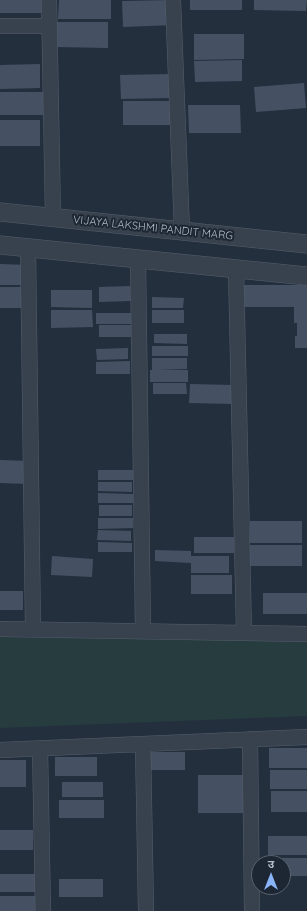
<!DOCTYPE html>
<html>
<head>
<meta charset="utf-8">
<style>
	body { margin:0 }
	#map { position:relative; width:307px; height:911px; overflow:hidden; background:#242f3e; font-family:Quicksand,"Noto Sans Devanagari",sans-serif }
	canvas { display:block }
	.north { position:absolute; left:251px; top:855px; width:40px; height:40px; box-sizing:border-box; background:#1d2633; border:1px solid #59626f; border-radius:50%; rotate:0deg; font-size:11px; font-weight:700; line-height:16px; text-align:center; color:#b4bcc9 }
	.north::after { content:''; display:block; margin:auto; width:14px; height:18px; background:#8ab4f8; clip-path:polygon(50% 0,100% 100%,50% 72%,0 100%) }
</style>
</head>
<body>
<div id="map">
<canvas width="307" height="911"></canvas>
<div class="north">उ</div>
</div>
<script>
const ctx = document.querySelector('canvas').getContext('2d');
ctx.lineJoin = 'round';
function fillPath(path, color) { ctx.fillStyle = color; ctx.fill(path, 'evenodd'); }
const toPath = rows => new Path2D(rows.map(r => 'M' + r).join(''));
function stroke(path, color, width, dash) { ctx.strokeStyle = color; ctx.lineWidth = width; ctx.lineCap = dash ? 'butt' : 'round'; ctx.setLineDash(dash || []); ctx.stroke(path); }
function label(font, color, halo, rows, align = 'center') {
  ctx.font = font + ' Quicksand,sans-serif'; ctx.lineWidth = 4; ctx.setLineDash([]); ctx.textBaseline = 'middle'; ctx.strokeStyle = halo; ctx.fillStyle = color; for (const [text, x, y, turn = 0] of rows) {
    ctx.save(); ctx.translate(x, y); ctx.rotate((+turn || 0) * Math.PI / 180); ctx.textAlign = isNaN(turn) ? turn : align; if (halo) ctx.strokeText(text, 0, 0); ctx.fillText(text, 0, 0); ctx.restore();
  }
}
fillPath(toPath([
	[0,637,307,641,307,716,0,728]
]), '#263c3f');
fillPath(toPath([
	[0,0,43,0,43,13,0,13],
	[59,0,111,0,111,19,58,19],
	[173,0,174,25,123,27,122,1],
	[190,0,242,0,242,10,190,10],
	[254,0,307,0,306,11,254,10],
	[56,22,108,22,108,48,56,47],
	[194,34,244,34,244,59,194,60],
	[242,60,242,81,195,82,194,61],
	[40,64,40,88,0,89,0,65],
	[172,74,172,98,121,99,120,75],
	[304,83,306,108,256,112,254,87],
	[0,92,44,92,44,115,0,115],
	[123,101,173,101,173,125,123,125],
	[188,105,240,105,241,133,189,133],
	[0,120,40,120,40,146,0,146],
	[0,264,28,265,28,285,0,285],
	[241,285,307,285,307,348,295,348,295,336,297,336,297,323,294,323,294,307,241,307],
	[130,286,131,301,99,302,99,287],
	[0,287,26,287,26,308,0,308],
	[51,290,92,290,92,308,51,307],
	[152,297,184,298,183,308,152,308],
	[51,310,92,310,93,327,51,328],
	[152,310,184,310,184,323,152,323],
	[96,313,131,313,131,324,96,324],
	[99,325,131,325,131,337,99,337],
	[154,334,187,334,187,344,154,343],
	[152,346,188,346,188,356,152,356],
	[128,348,128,359,97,360,96,349],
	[152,358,187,358,187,369,157,370,188,370,188,382,150,382,150,370,152,370],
	[130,361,130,374,96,374,96,362],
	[153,383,186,383,187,394,153,394],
	[190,384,233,385,232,404,189,403],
	[0,460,29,461,29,484,0,483],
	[98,470,133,470,133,480,98,480],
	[98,482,132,482,132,492,98,491],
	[98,493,133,494,133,503,98,503],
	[99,505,132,505,132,516,99,516],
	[98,518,133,518,133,528,98,529],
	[250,521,302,521,302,543,250,543],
	[98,530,131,531,131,541,97,540],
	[194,537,234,537,234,553,194,553],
	[98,542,132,543,132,552,98,552],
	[250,545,302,545,302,566,250,566],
	[155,550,191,551,191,556,229,556,229,573,191,573,191,563,155,561],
	[52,556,93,559,92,577,51,575],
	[191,575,232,575,232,594,191,594],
	[0,591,23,591,23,610,0,610],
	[263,593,307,593,307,614,263,614],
	[269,748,307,748,307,768,269,768],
	[150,752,185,752,185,770,150,770],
	[55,757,97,757,97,776,55,776],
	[0,760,26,760,26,787,0,787],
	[270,770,307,770,307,789,270,789],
	[198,775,243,775,243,813,198,813],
	[62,782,103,782,103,797,62,797],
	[271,791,307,791,307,812,271,812],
	[59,800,104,800,104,818,59,818],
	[0,830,33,830,33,850,0,850],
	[268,836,307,836,307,855,268,855],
	[273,858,307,858,307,876,283,876,283,863,273,863],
	[0,874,37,874,37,892,0,892],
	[59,879,103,879,103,897,59,897],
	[0,896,38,896,38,911,0,911]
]), '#455162');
const minor = toPath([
	[49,0,53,218],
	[173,0,182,231],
	[0,26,49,26],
	[28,247,33,629],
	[138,259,143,631],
	[236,269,244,633],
	[0,629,307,634],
	[250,739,252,911],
	[143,744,146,911],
	[40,748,43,911],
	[0,750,307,737]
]);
const tertiary = toPath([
	[0,212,307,244],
	[0,245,307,276]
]);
stroke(minor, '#565f6c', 16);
stroke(tertiary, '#565f6c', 19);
stroke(minor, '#38414e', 15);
stroke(tertiary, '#38414e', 18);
label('11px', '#b4bcc9', '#1d2633', [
	["VIJAYA LAKSHMI PANDIT MARG",153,228,6]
]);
</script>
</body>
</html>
